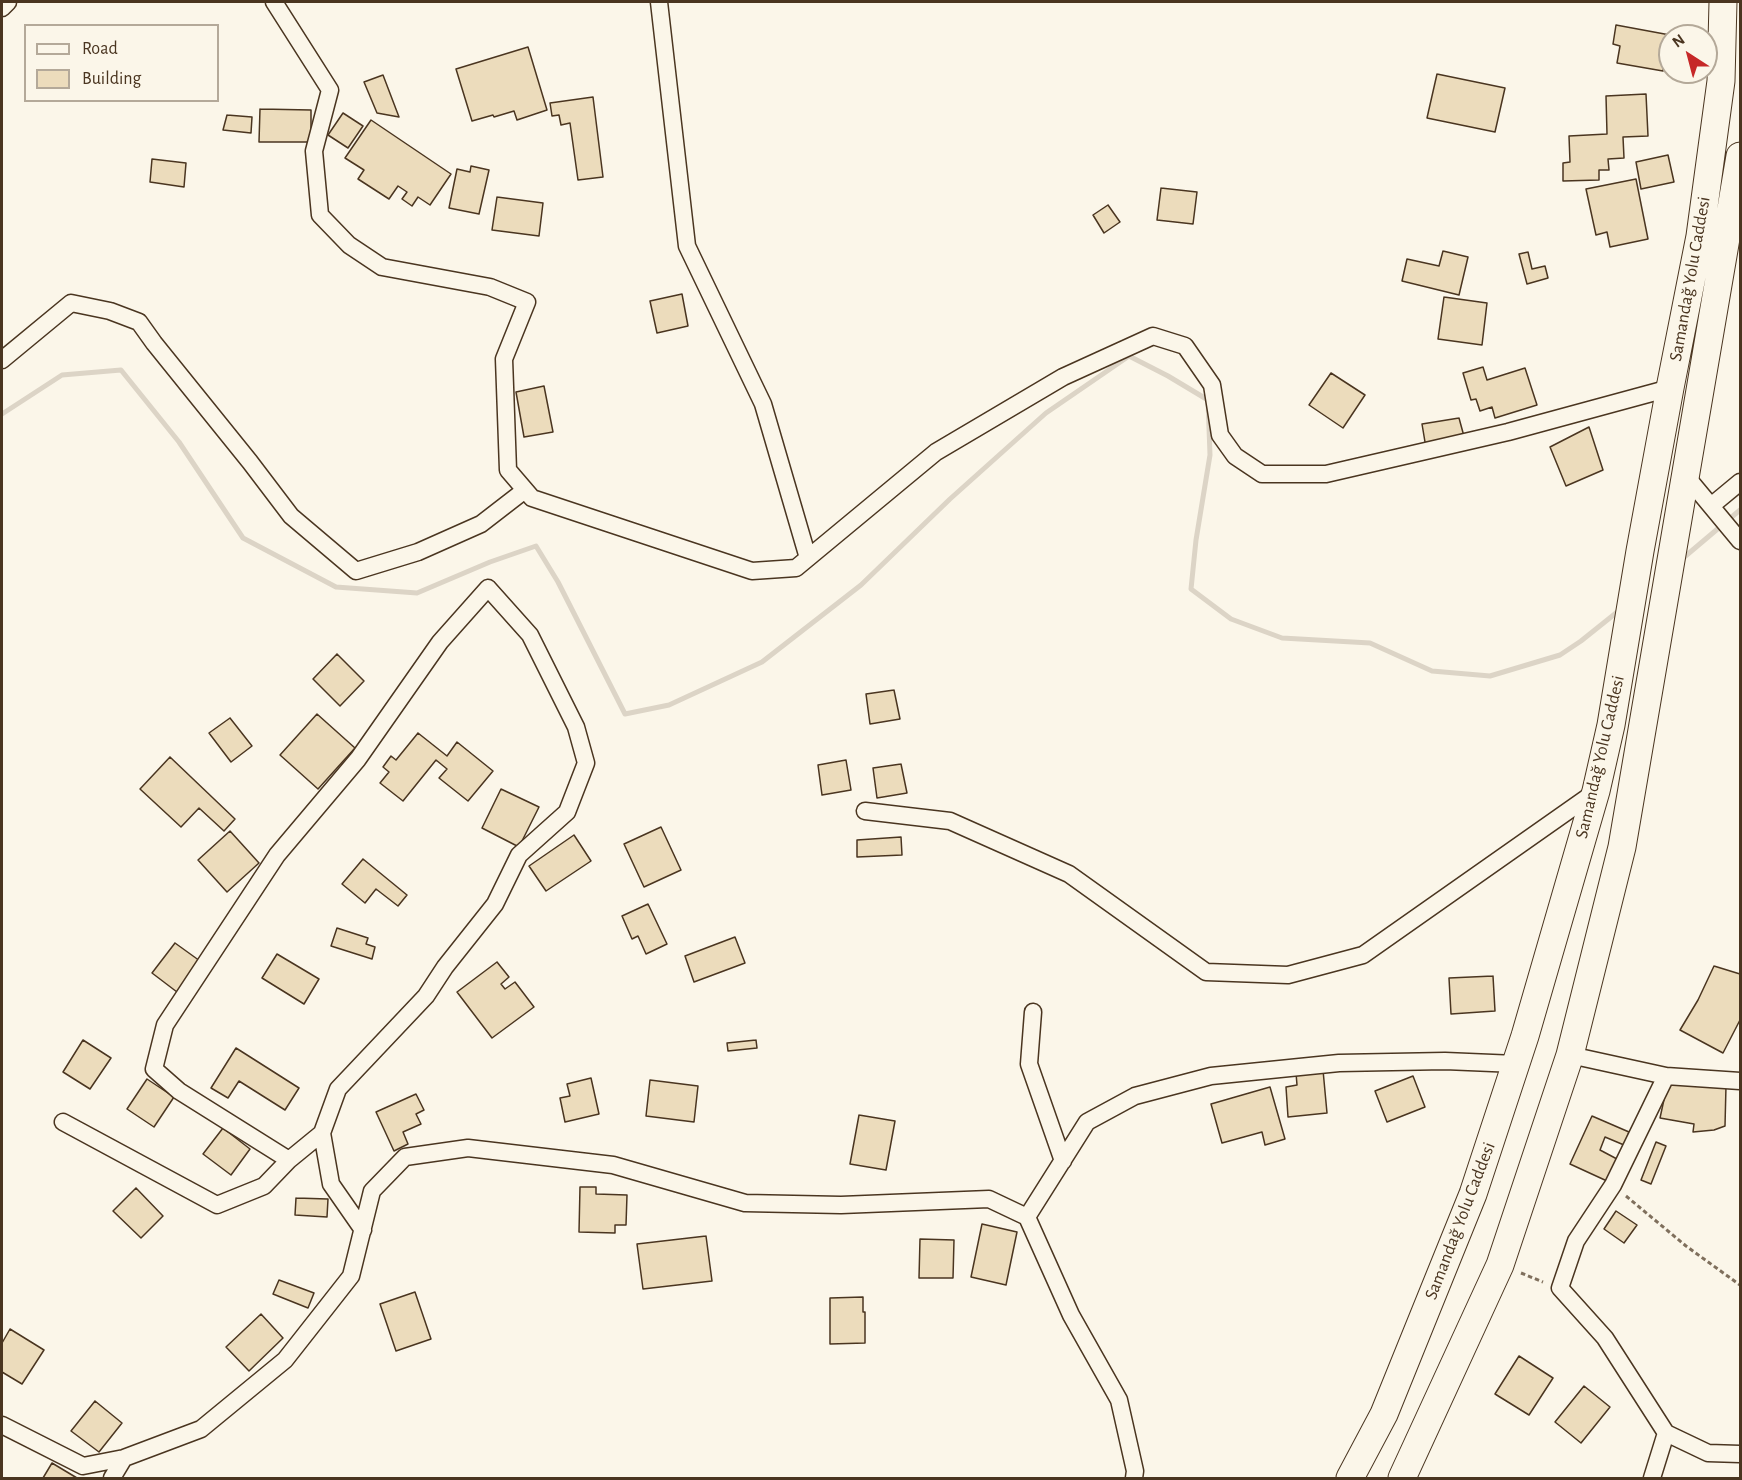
<!DOCTYPE html>
<html>
<head>
<meta charset="utf-8">
<style>
	body { margin:0 }
	#map { position:relative; width:1742px; height:1480px; overflow:hidden; background:#fbf6e9; font-family:"Alegreya Sans",sans-serif }
	canvas { display:block }
	.frame { position:absolute; inset:0; border:3px solid #4a3520; pointer-events:none }
	.legend { position:absolute; left:24px; top:24px; width:195px; height:78px; box-sizing:border-box; background:#fbf6e9; border:2px solid #b4a999; margin:0; padding:8px 10px; list-style:none; font-size:18px; color:#4a3520 }
	.legend li { display:flex; align-items:center; gap:12px; height:30px }
	.legend b { width:30px; border:2px solid #b4a999 }
	.north { position:absolute; left:1658px; top:24px; width:60px; height:60px; box-sizing:border-box; background:#fbf6e9; border:2px solid #b4a999; border-radius:50%; rotate:324deg; font-size:16px; font-weight:700; line-height:24px; text-align:center; color:#4a3520 }
	.north::after { content:''; display:block; margin:auto; width:21px; height:27px; background:#c62828; clip-path:polygon(50% 0,100% 100%,50% 72%,0 100%) }
</style>
</head>
<body>
<div id="map">
<canvas width="1742" height="1480"></canvas>
<div class="frame"></div>
<ul class="legend">
<li><b style="height:8px;background:#fbf6e9"></b>Road</li>
<li><b style="height:16px;background:#ecdcbc"></b>Building</li>
</ul>
<div class="north">N</div>
</div>
<script>
const ctx = document.querySelector('canvas').getContext('2d');
ctx.lineJoin = 'round';
const toPath = rows => new Path2D(rows.map(r => 'M' + r).join(''));
function stroke(path, color, width, dash) { ctx.strokeStyle = color; ctx.lineWidth = width; ctx.lineCap = dash ? 'butt' : 'round'; ctx.setLineDash(dash || []); ctx.stroke(path); }
function fillPath(path, color) { ctx.fillStyle = color; ctx.fill(path, 'evenodd'); }
function label(font, color, halo, rows, align = 'center') {
  ctx.font = font + ' "Alegreya Sans",sans-serif'; ctx.lineWidth = 4.5; ctx.setLineDash([]); ctx.textBaseline = 'middle'; ctx.strokeStyle = halo; ctx.fillStyle = color; for (const [text, x, y, turn = 0] of rows) {
    ctx.save(); ctx.translate(x, y); ctx.rotate((+turn || 0) * Math.PI / 180); ctx.textAlign = isNaN(turn) ? turn : align; if (halo) ctx.strokeText(text, 0, 0); ctx.fillText(text, 0, 0); ctx.restore();
  }
}
stroke(toPath([
	[2,414,62,375,121,370,179,442,243,538,336,587,417,593,490,562,536,546,558,582,625,714,669,705,762,662,861,585,950,499,1046,413,1129,356,1168,376,1208,400,1210,455,1196,540,1191,589,1231,619,1282,638,1370,643,1432,671,1490,676,1560,655,1581,641,1621,609],
	[1682,559,1740,510]
]), '#dcd4c6', 5);
const building = toPath([
	[1616,25,1670,35,1663,71,1617,63,1620,46,1613,44,1616,25],
	[528,47,547,110,517,120,514,111,494,117,493,115,472,121,456,69,528,47],
	[1437,74,1505,88,1495,132,1427,118,1437,74],
	[383,75,399,117,377,113,364,82,383,75],
	[1646,94,1648,136,1623,137,1624,158,1608,159,1609,170,1599,170,1599,180,1563,181,1563,163,1570,162,1569,136,1607,134,1606,96,1646,94],
	[593,97,603,177,578,180,570,123,561,125,559,115,552,116,550,103,593,97],
	[260,109,311,110,311,142,259,142,260,109],
	[343,113,363,126,348,148,328,135,343,113],
	[227,115,252,117,251,133,223,130,227,115],
	[371,120,451,174,430,205,418,197,412,206,402,199,407,192,398,186,389,199,358,179,364,170,345,158,371,120],
	[1668,155,1674,182,1641,189,1636,162,1668,155],
	[152,159,186,163,184,187,150,182,152,159],
	[471,166,489,170,479,214,449,208,457,169,470,172,471,166],
	[1636,179,1648,239,1610,247,1607,232,1596,235,1586,189,1636,179],
	[1161,188,1197,192,1193,224,1157,220,1161,188],
	[497,197,543,203,539,236,492,230,497,197],
	[1108,205,1120,222,1104,233,1093,215,1108,205],
	[1443,251,1468,257,1459,295,1402,281,1407,259,1439,266,1443,251],
	[1528,252,1532,269,1545,266,1548,278,1527,284,1519,254,1528,252],
	[682,294,688,326,657,333,650,301,682,294],
	[1444,297,1487,303,1482,345,1438,339,1444,297],
	[1483,367,1487,380,1525,368,1537,405,1495,418,1492,407,1480,411,1476,399,1471,400,1463,373,1483,367],
	[1331,373,1365,395,1343,428,1309,405,1331,373],
	[544,386,553,432,524,437,516,392,544,386],
	[1459,418,1465,440,1426,448,1422,424,1459,418],
	[1589,427,1603,470,1566,486,1550,447,1589,427],
	[337,654,364,681,340,706,313,679,337,654],
	[894,690,900,719,870,724,866,694,894,690],
	[317,714,355,748,318,789,280,755,317,714],
	[230,718,252,746,231,762,209,733,230,718],
	[418,733,447,756,457,742,493,771,468,801,439,778,447,769,436,760,403,801,380,783,389,772,383,767,391,756,396,760,418,733],
	[170,757,235,819,224,831,199,808,181,827,140,789,170,757],
	[846,760,851,790,822,795,818,765,846,760],
	[901,764,907,793,877,798,873,768,901,764],
	[501,789,539,807,519,847,482,828,501,789],
	[661,827,681,870,644,887,624,844,661,827],
	[230,831,259,863,227,892,198,860,230,831],
	[574,835,591,861,546,891,529,866,574,835],
	[901,837,902,855,857,857,857,840,901,837],
	[363,859,407,895,398,906,376,889,365,903,342,884,363,859],
	[648,904,667,944,646,954,638,936,632,939,622,916,648,904],
	[337,928,368,938,366,944,375,947,372,959,331,946,337,928],
	[735,937,745,963,694,982,685,956,735,937],
	[175,943,200,961,177,992,152,973,175,943],
	[277,954,319,979,304,1004,262,978,277,954],
	[497,962,509,977,501,984,505,989,515,982,534,1007,492,1038,457,992,497,962],
	[1714,966,1740,974,1740,1020,1723,1053,1680,1030,1698,1000,1714,966],
	[1493,976,1495,1011,1451,1014,1449,978,1493,976],
	[83,1040,111,1058,90,1089,63,1072,83,1040],
	[756,1040,757,1048,728,1051,727,1043,756,1040],
	[236,1048,299,1088,285,1110,239,1081,228,1098,211,1088,236,1048],
	[1323,1070,1327,1113,1288,1117,1286,1087,1297,1085,1296,1073,1323,1070],
	[1413,1076,1425,1107,1387,1122,1375,1091,1413,1076],
	[591,1078,599,1114,565,1122,560,1098,570,1096,567,1084,591,1078],
	[147,1079,174,1097,154,1127,127,1109,147,1079],
	[650,1080,698,1086,694,1122,646,1116,650,1080],
	[1668,1081,1726,1086,1725,1126,1714,1130,1693,1132,1694,1124,1660,1118,1668,1081],
	[1270,1087,1285,1139,1265,1145,1262,1132,1222,1143,1211,1104,1270,1087],
	[416,1094,424,1110,416,1114,421,1124,403,1132,408,1144,394,1151,376,1112,416,1094],
	[859,1115,895,1121,886,1170,850,1164,859,1115],
	[1592,1116,1629,1132,1624,1145,1605,1137,1600,1150,1617,1159,1607,1181,1570,1164,1592,1116],
	[223,1128,250,1149,231,1175,203,1154,223,1128],
	[1656,1142,1666,1146,1651,1184,1641,1180,1656,1142],
	[580,1187,596,1187,596,1194,627,1195,626,1225,615,1225,615,1233,579,1232,580,1187],
	[136,1188,163,1216,141,1238,113,1211,136,1188],
	[296,1198,328,1199,327,1217,295,1215,296,1198],
	[1616,1211,1637,1225,1624,1243,1604,1229,1616,1211],
	[982,1224,1017,1232,1006,1285,971,1277,982,1224],
	[706,1236,712,1281,643,1289,637,1244,706,1236],
	[920,1239,954,1240,953,1278,919,1278,920,1239],
	[279,1280,314,1293,308,1308,273,1294,279,1280],
	[415,1292,431,1339,396,1351,380,1304,415,1292],
	[863,1297,863,1312,865,1312,865,1343,830,1344,830,1298,863,1297],
	[261,1314,283,1338,249,1371,226,1347,261,1314],
	[10,1329,44,1350,22,1384,2,1372,2,1343,10,1329],
	[1519,1356,1553,1378,1529,1415,1495,1394,1519,1356],
	[1584,1386,1610,1407,1581,1443,1555,1422,1584,1386],
	[95,1401,122,1423,99,1452,71,1431,95,1401],
	[52,1463,77,1478,43,1478,52,1463]
]);
fillPath(building, '#ecdcbc');
stroke(building, '#4a3520', 1.5);
const minor = toPath([
	[274,2,330,90,314,151,320,215,349,245,382,267,490,287,527,302,504,359,508,470,532,498,752,571,796,568,936,452,1063,377,1153,336,1185,346,1212,385,1220,435,1235,456,1262,474,1326,474,1508,432,1670,388],
	[659,2,687,246,763,404,808,558],
	[2,8,8,2],
	[2,360,71,303,110,311,139,322,154,343,250,462,291,516,356,571,418,552,481,524,525,490],
	[1686,476,1740,541],
	[1711,506,1740,482],
	[865,811,950,821,1069,874,1206,972,1288,975,1363,955,1595,792],
	[1033,1012,1029,1064,1063,1161],
	[1570,1055,1666,1076,1740,1081],
	[1666,1076,1613,1185,1576,1241,1560,1288,1605,1338,1666,1433,1708,1453,1740,1454],
	[63,1122,217,1205,264,1186,289,1160],
	[322,1133,289,1160,179,1091,154,1069,165,1025,277,855,358,759,440,642,488,588,530,635,576,727,586,763,567,812,519,855,495,904,445,967,426,996,338,1089,322,1133,331,1184,363,1230],
	[1027,1217,1087,1122,1135,1096,1211,1076,1339,1063,1445,1061,1516,1064],
	[2,1425,83,1466,124,1458,201,1429,285,1360,351,1276,372,1191,405,1157,468,1148,613,1165,745,1203,841,1205,989,1199,1027,1217,1071,1315,1119,1400,1135,1471,1134,1478],
	[112,1478,124,1458],
	[1652,1478,1666,1433]
]);
const trunk = toPath([
	[1350,1478,1384,1414,1473,1194,1525,1036,1596,791,1611,725,1640,551,1670,388,1700,236,1721,81,1723,2],
	[1402,1478,1500,1265,1570,1055,1622,847,1740,156]
]);
stroke(minor, '#4a3520', 19);
stroke(trunk, '#4a3520', 29);
stroke(toPath([
	[1626,1196,1686,1246,1740,1285],
	[1521,1273,1543,1282]
]), '#7f6f5c', 3, [4.5, 3]);
stroke(minor, '#fbf6e9', 16);
stroke(trunk, '#fbf6e9', 27);
label('18px', '#4a3520', '#fbf6e9', [
	["Samandağ Yolu Caddesi",1690,279,-80],
	["Samandağ Yolu Caddesi",1600,757,-77],
	["Samandağ Yolu Caddesi",1460,1221,-69]
]);
</script>
</body>
</html>
